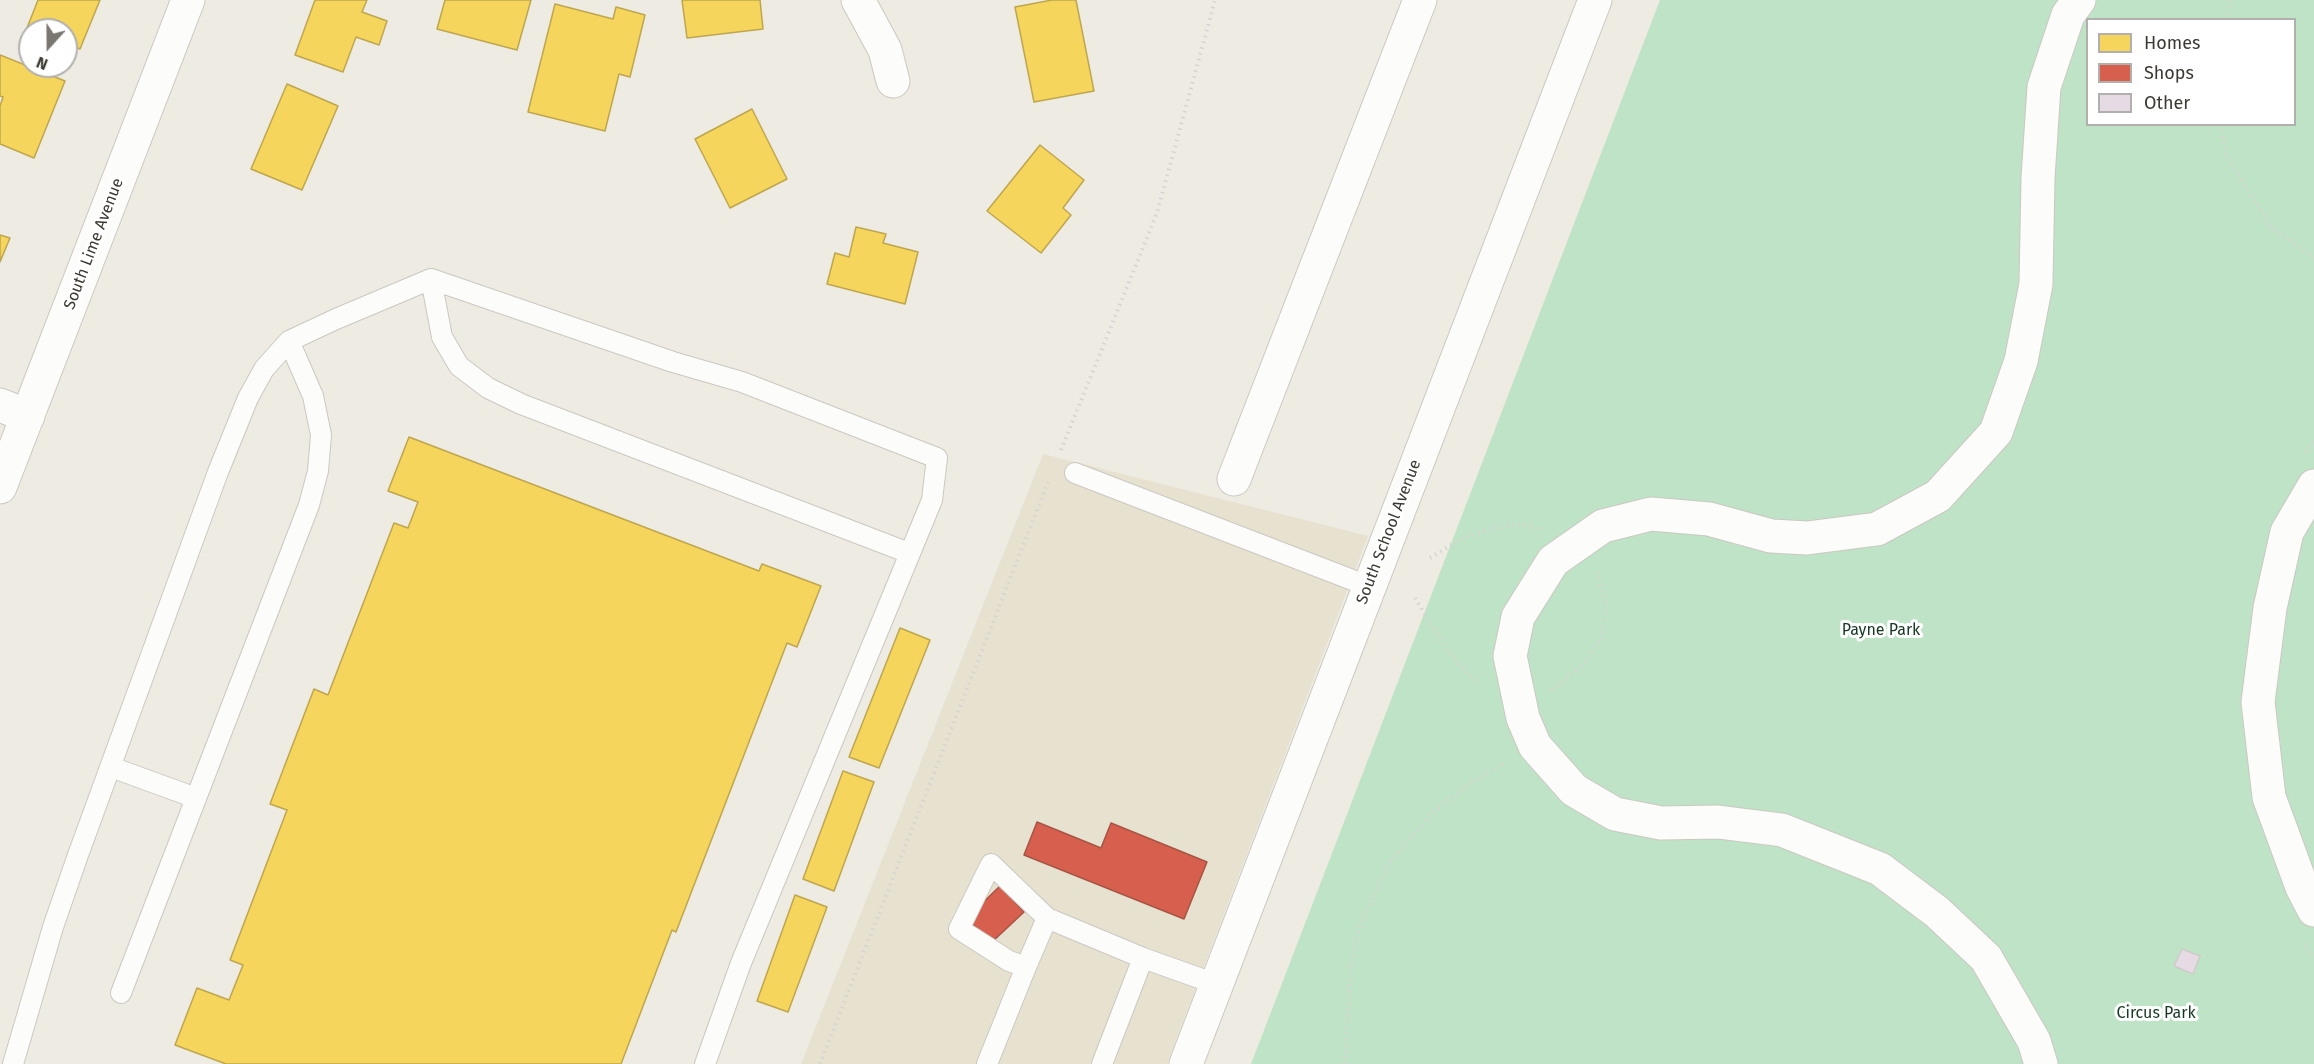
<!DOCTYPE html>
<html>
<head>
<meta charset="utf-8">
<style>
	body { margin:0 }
	#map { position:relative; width:2314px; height:1064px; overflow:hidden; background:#eeebe2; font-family:"Fira Sans",sans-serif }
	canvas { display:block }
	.legend { position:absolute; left:2086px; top:18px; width:210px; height:108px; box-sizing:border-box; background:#fff; border:2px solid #b1b0ad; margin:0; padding:8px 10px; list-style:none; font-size:18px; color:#3c3932 }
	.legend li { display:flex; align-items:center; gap:12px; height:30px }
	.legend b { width:30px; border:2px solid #b1b0ad }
	.north { position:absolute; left:18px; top:18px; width:60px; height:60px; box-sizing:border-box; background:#fff; border:2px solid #b1b0ad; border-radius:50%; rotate:201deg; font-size:16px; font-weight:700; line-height:24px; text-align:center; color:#3c3932 }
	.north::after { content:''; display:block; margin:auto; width:21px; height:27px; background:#7a7770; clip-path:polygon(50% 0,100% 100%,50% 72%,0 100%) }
</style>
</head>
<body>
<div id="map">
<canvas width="2314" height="1064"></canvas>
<ul class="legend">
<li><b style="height:16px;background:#f6d55c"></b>Homes</li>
<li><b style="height:16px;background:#d6604d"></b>Shops</li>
<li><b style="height:16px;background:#e6dbe4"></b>Other</li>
</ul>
<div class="north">N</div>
</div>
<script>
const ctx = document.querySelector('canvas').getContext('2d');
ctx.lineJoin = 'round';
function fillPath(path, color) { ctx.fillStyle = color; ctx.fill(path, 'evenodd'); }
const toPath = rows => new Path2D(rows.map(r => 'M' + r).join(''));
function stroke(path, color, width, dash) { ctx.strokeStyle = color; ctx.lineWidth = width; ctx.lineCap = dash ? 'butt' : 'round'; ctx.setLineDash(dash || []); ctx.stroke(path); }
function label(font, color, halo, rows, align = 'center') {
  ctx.font = font + ' "Fira Sans",sans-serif'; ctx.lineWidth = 6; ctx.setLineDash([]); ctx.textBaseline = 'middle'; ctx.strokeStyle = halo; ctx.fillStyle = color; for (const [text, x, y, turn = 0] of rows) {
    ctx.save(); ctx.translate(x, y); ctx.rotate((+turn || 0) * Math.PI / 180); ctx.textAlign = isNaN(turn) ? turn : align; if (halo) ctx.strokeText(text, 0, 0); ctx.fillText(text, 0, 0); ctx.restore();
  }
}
fillPath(toPath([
	[1043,454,1368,536,1167,1064,801,1064]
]), '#e7e1cf');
fillPath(toPath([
	[1660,0,2314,0,2314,1064,1251,1064],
	[2088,20,2294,20,2294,124,2088,124]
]), '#bfe3c6');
const homes = toPath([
	[38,0,100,0,80,49,66,43,66,30,33,30,27,28,38,0],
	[315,0,367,0,362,12,387,21,379,45,356,37,343,72,295,55,315,0],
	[445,0,531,0,517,50,437,29,445,0],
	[682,0,760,0,763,29,687,38,682,0],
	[1052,0,1076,0,1094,91,1034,102,1015,7,1052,0],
	[555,4,613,19,616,7,645,15,630,77,619,74,605,131,528,112,555,4],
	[0,55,65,81,34,158,0,144,0,106,3,97,0,96,0,55],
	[287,84,338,106,302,190,251,169,287,84],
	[752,109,787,179,730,208,695,139,752,109],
	[1040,145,1084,180,1063,208,1071,215,1041,253,987,211,1040,145],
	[856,227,886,234,883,243,918,252,905,304,827,284,835,253,849,257,856,227],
	[0,235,10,238,0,262,0,235],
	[409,437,759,571,762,564,821,586,797,647,787,643,676,932,672,930,621,1064,226,1064,175,1045,197,988,229,1000,243,965,230,960,287,810,270,804,314,689,328,695,394,523,408,528,418,502,388,491,409,437],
	[900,628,930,640,879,768,849,757,900,628],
	[843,771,874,782,834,891,803,879,843,771],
	[795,895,827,907,788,1012,757,1001,795,895]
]);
fillPath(homes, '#f6d55c');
stroke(homes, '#bea64f', 1.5);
const shops = toPath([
	[1037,822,1101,848,1111,823,1207,862,1184,919,1024,855,1037,822],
	[1000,886,1024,912,991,943,967,918,1000,886]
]);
fillPath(shops, '#d6604d');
stroke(shops, '#a85445', 1.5);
const building = toPath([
	[2182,949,2200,956,2193,974,2174,966,2182,949]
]);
fillPath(building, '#e6dbe4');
stroke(building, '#cecbc9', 1.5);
const lane = toPath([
	[431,279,442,337,459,366,488,388,521,404,909,553],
	[1075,473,1368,586],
	[111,767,196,798],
	[1026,967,1047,918],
	[121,993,309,505,318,471,321,435,313,396,289,341],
	[13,1064,53,927,78,855,218,472,248,398,264,369,289,341,336,319,431,279,673,362,742,382,937,458,932,500,741,963,705,1064],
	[987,1064,1026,967,1009,961,959,929,991,864,1047,918,1143,958,1216,984],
	[1102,1064,1143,958]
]);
const street = toPath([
	[858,0,885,50,893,81],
	[0,405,28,416],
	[1234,479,1420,0],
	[2314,486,2287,532,2270,608,2258,702,2269,797,2302,887,2314,910],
	[0,487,188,0],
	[1186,1064,1595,0],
	[2041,1064,2034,1041,1986,958,1937,912,1880,869,1782,830,1718,822,1661,823,1615,814,1574,790,1535,746,1523,718,1510,656,1518,617,1553,561,1603,526,1651,514,1709,519,1771,536,1807,538,1877,529,1938,496,1996,432,2021,361,2036,284,2038,178,2044,87,2068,15,2079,0]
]);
stroke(lane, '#cbc8c1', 22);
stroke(street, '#cbc8c1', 35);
stroke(toPath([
	[2226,20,2230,0],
	[2221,124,2227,157,2271,227,2314,258],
	[1061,450,1157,213,1215,0],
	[2306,452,2314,441],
	[1430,558,1459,540,1488,529,1521,524,1540,529],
	[1415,598,1447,650,1466,672,1481,683],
	[1552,690,1585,663,1602,637,1605,608,1604,594,1597,573],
	[2305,944,2314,958],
	[820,1064,1048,482],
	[1345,1064,1351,966,1359,928,1389,863,1433,812,1473,781,1507,762]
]), '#d5d4d1', 4, [1.5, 4.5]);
stroke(lane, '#fcfcfb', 20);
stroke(street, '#fcfcfb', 33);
label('16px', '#3c3932', '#fff', [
	["South Lime Avenue",94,244,-69],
	["South School Avenue",1389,532,-69]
]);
label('16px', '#143722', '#fff', [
	["Payne Park",1881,631],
	["Circus Park",2156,1014]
]);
</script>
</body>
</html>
